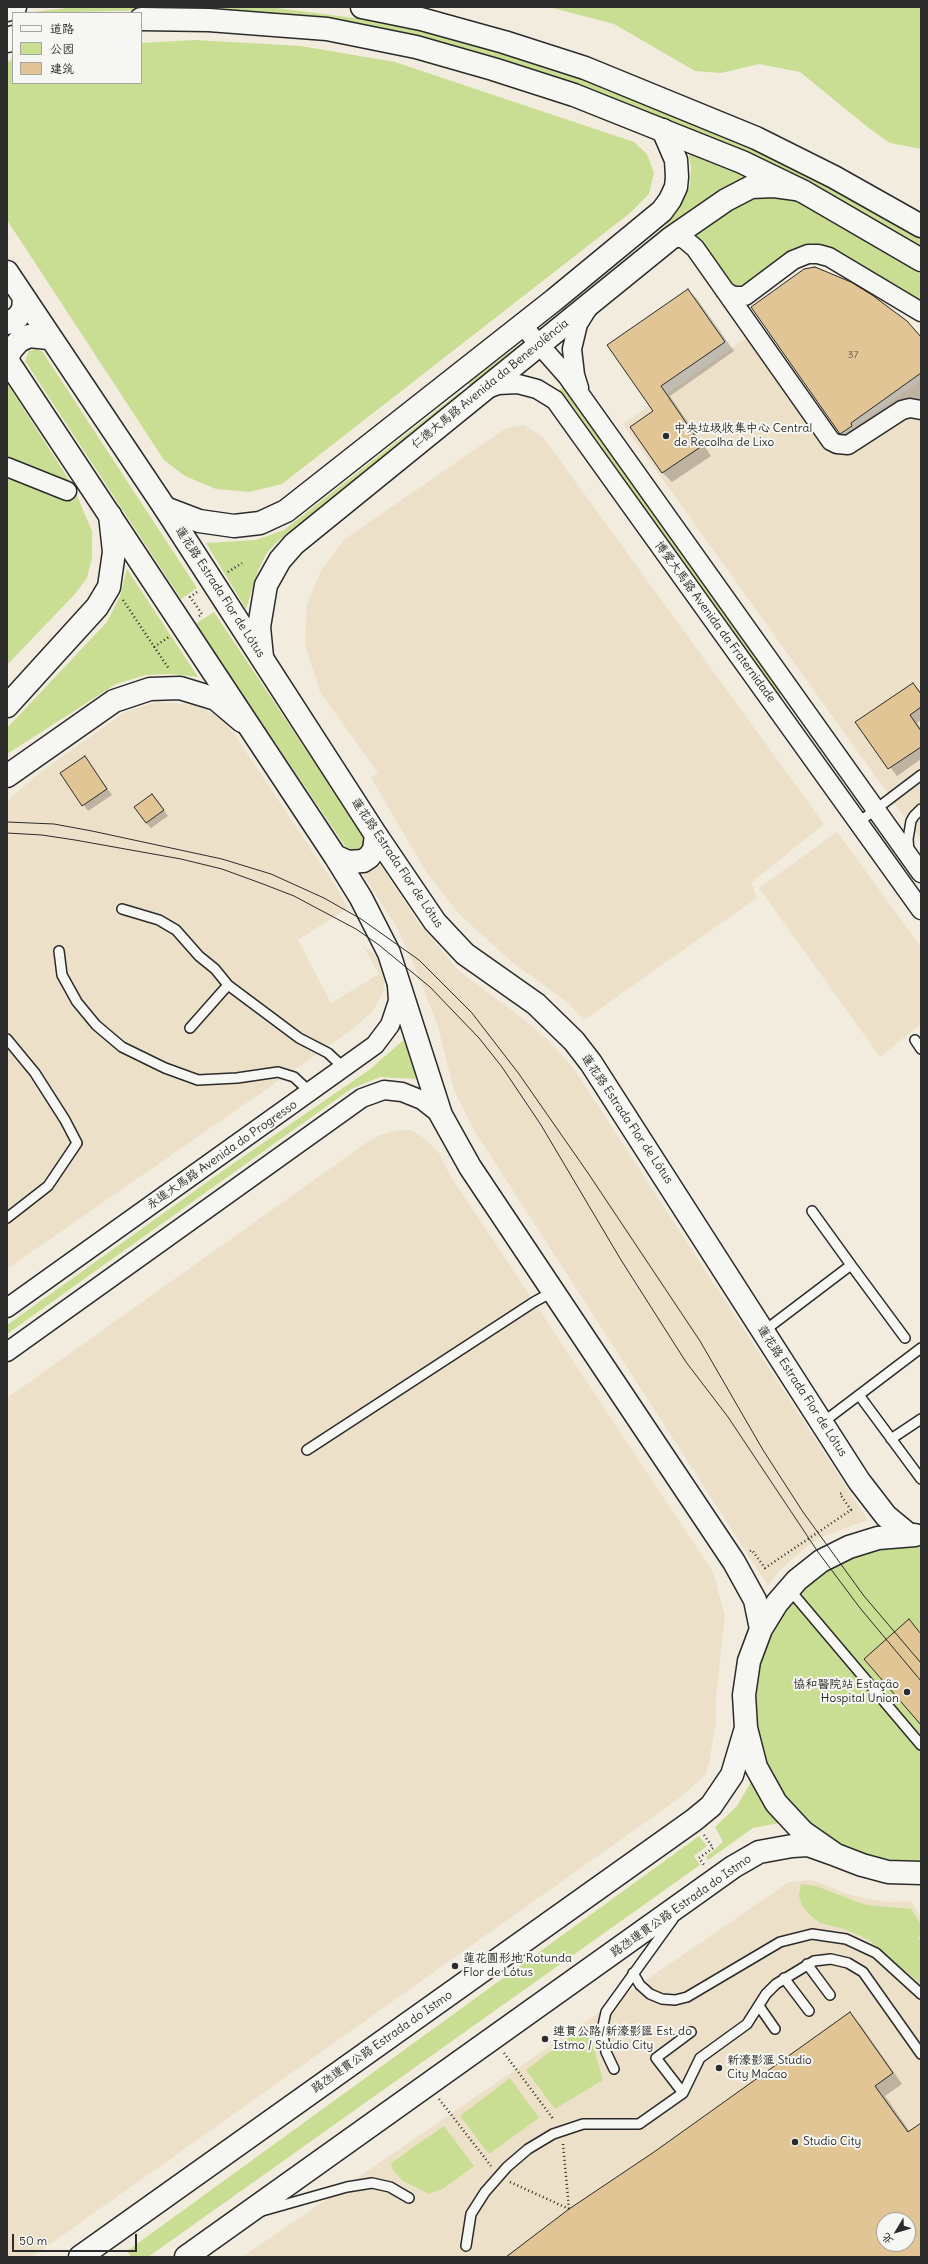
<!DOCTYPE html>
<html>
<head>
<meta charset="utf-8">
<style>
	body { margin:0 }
	#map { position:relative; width:928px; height:2264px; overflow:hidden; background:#f2ecdf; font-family:Delius,"LXGW WenKai TC",sans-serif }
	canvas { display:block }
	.frame { position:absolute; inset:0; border:8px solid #2b2b2b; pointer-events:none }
	.legend { position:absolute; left:12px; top:12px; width:130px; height:72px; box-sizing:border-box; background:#f6f6f2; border:1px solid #a5a5a2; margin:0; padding:5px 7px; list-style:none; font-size:12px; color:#2b2b2b }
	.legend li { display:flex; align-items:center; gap:8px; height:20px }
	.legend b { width:20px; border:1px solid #a5a5a2 }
	.north { position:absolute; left:876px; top:2212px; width:40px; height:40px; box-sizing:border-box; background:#f6f6f2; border:1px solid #a5a5a2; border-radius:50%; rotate:232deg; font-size:11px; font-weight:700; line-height:16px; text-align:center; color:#2b2b2b }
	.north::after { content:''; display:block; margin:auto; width:14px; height:18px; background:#2b2b2b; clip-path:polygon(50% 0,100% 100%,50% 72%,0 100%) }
	.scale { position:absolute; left:12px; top:2234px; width:125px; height:18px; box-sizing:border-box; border:2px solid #2b2b2b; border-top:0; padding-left:5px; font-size:12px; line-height:14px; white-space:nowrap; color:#2b2b2b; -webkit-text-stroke:3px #f6f6f2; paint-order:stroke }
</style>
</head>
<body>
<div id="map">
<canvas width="928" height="2264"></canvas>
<div class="frame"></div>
<ul class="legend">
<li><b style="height:5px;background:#f6f6f2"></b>道路</li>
<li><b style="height:11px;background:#c9de93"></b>公园</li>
<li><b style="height:11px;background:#e1c595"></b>建筑</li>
</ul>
<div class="north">北</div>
<div class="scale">50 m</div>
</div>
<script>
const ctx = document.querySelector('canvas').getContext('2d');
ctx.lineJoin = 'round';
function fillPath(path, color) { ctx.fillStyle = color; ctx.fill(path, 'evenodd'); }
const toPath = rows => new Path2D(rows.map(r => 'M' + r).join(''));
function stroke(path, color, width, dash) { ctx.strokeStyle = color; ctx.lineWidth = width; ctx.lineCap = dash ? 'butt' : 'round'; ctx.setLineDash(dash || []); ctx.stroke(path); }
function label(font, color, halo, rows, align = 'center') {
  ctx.font = font + ' Delius,"LXGW WenKai TC",sans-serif'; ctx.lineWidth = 4; ctx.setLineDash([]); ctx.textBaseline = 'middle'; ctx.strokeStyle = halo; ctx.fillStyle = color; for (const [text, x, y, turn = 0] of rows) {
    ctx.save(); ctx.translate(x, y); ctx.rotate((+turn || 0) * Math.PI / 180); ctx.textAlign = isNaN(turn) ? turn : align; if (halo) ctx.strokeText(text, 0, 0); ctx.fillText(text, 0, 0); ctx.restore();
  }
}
fillPath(toPath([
	[761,328,839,438,921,380,921,840,623,424],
	[524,425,543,437,824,824,751,883,757,898,584,1020,567,1002,513,963,460,915,427,873,371,778,378,773,320,692,305,645,307,604,322,569,345,539,506,428],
	[157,702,192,705,222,716,339,891,348,908,298,940,331,1003,379,974,363,946,378,956,386,973,383,993,373,1011,349,1032,7,1269,7,801,39,773,125,712],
	[837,832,921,947,921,1024,880,1057,759,888],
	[379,863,418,922,459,971,525,1020,550,1042,574,1069,868,1520,821,1537,806,1547,780,1570,768,1586,472,1127,454,1090,438,1027,417,972,396,926,363,875],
	[397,1130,411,1130,425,1139,439,1153,450,1175,713,1572,725,1616,716,1697,716,1723,709,1763,705,1775,681,1797,32,2257,7,2257,7,1398,366,1143,380,1135],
	[812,1880,850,1895,887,1902,911,1901,921,1917,921,2257,242,2257,789,1882],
	[884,2220,908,2220,908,2244,884,2244]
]), '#ede0c9');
fillPath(toPath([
	[75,7,269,7,370,20,438,34,586,81,752,147,820,180,903,227,921,238,921,250,504,64,161,10,25,13],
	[549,7,921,7,921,149,890,143,870,129,800,72,759,64,721,73,695,71,614,24],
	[195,40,301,46,395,62,634,142,647,154,654,173,649,194,630,213,282,484,249,492,216,489,185,476,164,460,7,220,7,63,13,58,13,83,141,83,141,43],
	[688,148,754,177,570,311,567,307,664,227,676,213,690,186,691,168],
	[760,194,797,199,921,273,921,302,826,247,812,243,794,249,749,284,735,286,729,283,690,231],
	[520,344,523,345,471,388,468,383],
	[35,349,42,351,197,588,181,599,25,361,29,351],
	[7,383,73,486,92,531,92,558,87,578,75,594,7,665],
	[563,387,781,694,778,696,572,405,555,393],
	[460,392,462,394,277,542,266,554,258,571,246,609,206,543,256,540,284,530],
	[127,569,198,677,172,674,146,675,116,684,7,754,7,728,107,622,120,596],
	[214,612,366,840,365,850,349,852,195,624],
	[406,1038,417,1079,380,1077,351,1089,7,1334,7,1325,231,1165,369,1070],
	[921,1545,921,1862,895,1861,870,1856,846,1847,824,1835,805,1819,787,1800,773,1779,762,1755,756,1730,754,1704,755,1679,761,1653,771,1630,785,1608,802,1589,822,1573,844,1560,868,1551,894,1546],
	[751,1782,762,1802,780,1823,753,1828,708,1860,706,1857,723,1842,715,1827,737,1806],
	[699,1836,707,1846,694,1856,700,1865,148,2257,131,2257,127,2251],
	[801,1884,816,1886,866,1905,911,1909,921,1924,921,1936,918,1938,921,1941,921,1984,869,1940,844,1929,820,1923,811,1916,802,1906,799,1896],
	[581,2028,589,2032,603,2080,555,2109,526,2070],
	[510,2078,539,2118,489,2154,460,2116],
	[444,2126,474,2166,444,2188,429,2194,403,2181,393,2170,391,2163]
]), '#c9de93');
fillPath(toPath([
	[688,290,697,299,734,351,670,396,711,456,672,482,663,473,631,427,654,411,608,345],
	[907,322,921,336,921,398,865,438,856,448,841,433],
	[913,684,921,692,921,720,917,723,921,729,921,759,897,776,857,723],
	[85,757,112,795,88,811,61,773],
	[157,800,168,816,151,828,146,823],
	[850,2014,860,2024,902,2084,885,2096,910,2132,921,2124,921,2257,505,2257],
	[884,2220,908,2220,908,2244,884,2244]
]), '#0003');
const building = toPath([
	[815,267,851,282,872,295,907,321,921,337,921,373,851,423,852,426,840,434,751,307,804,269,815,267],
	[688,289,725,342,661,386,702,446,662,473,630,427,653,411,607,345,688,289],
	[913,683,921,694,921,707,910,715,921,731,921,747,888,769,855,722,913,683],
	[85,756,107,789,82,806,60,773,85,756],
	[152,794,164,810,146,823,134,807,152,794],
	[909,1619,921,1634,921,1725,864,1659,909,1619],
	[850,2012,893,2073,875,2086,908,2132,921,2123,921,2257,506,2257,569,2209,654,2152,850,2012],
	[884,2220,908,2220,908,2244,884,2244,884,2220]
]);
fillPath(building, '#e1c595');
stroke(building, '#2b2b2b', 1);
const lane = toPath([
	[859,822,921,775],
	[909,852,908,839,911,821,914,816,921,809],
	[122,909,159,920,176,930,199,956,215,969,228,985,299,1038,328,1053,344,1068],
	[59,951,62,975,77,1002,96,1025,122,1047,165,1068,198,1080,237,1078,278,1072,294,1077,310,1092],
	[190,1028,228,985],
	[7,1039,35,1073,65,1120,77,1143,48,1186,7,1218],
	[915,1040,921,1049],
	[812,1211,851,1265],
	[764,1331,851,1265,905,1338],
	[859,1395,921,1479],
	[822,1423,921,1348],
	[891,1439,921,1419],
	[307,1450,534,1302,554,1291],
	[789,1589,921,1745],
	[807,1964,830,1995],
	[633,1973,640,1985,650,1994,662,1999,675,2000,687,1997,780,1942,812,1934,846,1939,876,1953,921,1994],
	[784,1978,809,2011],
	[759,2006,775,2029],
	[614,2069,606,2052,602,2030,606,2012,673,1919],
	[683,2093,656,2058,691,2032],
	[262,2211,347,2187,372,2183,390,2187,409,2198],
	[466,2246,471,2214,485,2192,507,2167,528,2149,553,2134,583,2124,639,2124,683,2093,700,2058,747,2024,766,1994,776,1984,814,1961,831,1959,848,1963,863,1972,921,2054]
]);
const street = toPath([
	[671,238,683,238,695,248,831,441,837,444,848,445,902,410,910,408,921,410],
	[725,291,733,296,745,296,793,260,808,254,818,254,829,257,921,312],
	[522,325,567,376,921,873],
	[579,388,575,375,572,349,578,324,588,308],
	[484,390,498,385,518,384,537,389,555,400,921,910],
	[7,467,67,491],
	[7,1308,375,1045,390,1025,398,1001,397,985],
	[7,1352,362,1098,384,1090,402,1092,422,1100,441,1115]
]);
const secondary = toPath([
	[165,508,199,521,234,526,260,523,286,511,554,300,662,211,670,200,676,187,677,177,676,160,663,130],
	[262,657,259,627,266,585,280,560,294,544,671,238,726,200,751,187,774,186,796,189],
	[7,706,97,607,109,587,114,552,110,515],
	[7,776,114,701,150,689,180,688,216,699,242,721]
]);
const primary = toPath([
	[362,7,421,19,504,42,585,68,756,138,834,177,921,226],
	[7,10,15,7],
	[141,19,209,20,327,29,416,47,493,69,574,95,742,162,804,192,921,260],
	[7,41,13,37],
	[7,272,165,508,376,835,435,922,465,954,536,1004,574,1041,591,1063,859,1481,886,1516,909,1535],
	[7,323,17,318,23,310,24,298],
	[7,359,11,350,19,341,29,336,49,338],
	[7,360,335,856,361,898,389,953,441,1115,470,1167,734,1562,755,1600,761,1629],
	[335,856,348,862,363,861,369,857,374,850,376,835],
	[915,1535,878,1538,849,1547,821,1561,797,1580,777,1603,761,1629,749,1661,744,1695,746,1728,756,1767,776,1803,803,1832,836,1855,862,1865,888,1872,921,1873],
	[80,2257,694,1820,711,1806,732,1775,746,1728],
	[186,2257,733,1867,759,1852,792,1846,808,1845,836,1855]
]);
stroke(lane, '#2b2b2b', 12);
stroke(street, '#2b2b2b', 21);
stroke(secondary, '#2b2b2b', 25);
stroke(primary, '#2b2b2b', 25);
stroke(toPath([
	[228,572,242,563],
	[197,592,190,597,202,614,199,616],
	[123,600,169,669],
	[154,647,169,637],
	[750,1551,752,1550,765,1568,851,1510,840,1494,844,1492],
	[704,1835,713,1848,699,1858,704,1865],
	[504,2053,554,2120],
	[439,2099,491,2166],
	[563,2144,569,2209],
	[510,2182,569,2209]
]), '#2b2b2b', 2.5, [1, 3]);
stroke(lane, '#f6f6f2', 9);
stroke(street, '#f6f6f2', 18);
stroke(secondary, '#f6f6f2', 22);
stroke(primary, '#f6f6f2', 22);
stroke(toPath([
	[7,822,54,824,92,831,222,859,271,874,324,898,361,919,419,960,472,1013,519,1074,588,1173,700,1341,763,1450,803,1512,864,1596,921,1663],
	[7,833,42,835,75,840,181,859,222,869,263,884,294,896,356,929,379,945,430,987,479,1038,502,1067,541,1125,621,1260,686,1362,728,1417,818,1552,860,1608,921,1681]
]), '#2b2b2b', 1);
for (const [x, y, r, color] of [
	[666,436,4,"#2b2b2b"],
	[907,1692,4,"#2b2b2b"],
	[455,1966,4,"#2b2b2b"],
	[545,2039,4,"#2b2b2b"],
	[719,2068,4,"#2b2b2b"],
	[795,2142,4,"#2b2b2b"]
]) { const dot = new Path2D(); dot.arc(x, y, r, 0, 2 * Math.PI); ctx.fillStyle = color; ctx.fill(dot); stroke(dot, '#f6f6f2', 1.5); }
label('10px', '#585246', null, [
	["37",853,355]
]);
label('12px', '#2b2b2b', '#f6f6f2', [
	["仁德大馬路 Avenida da Benevolência",490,384,-39],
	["蓮花路 Estrada Flor de Lótus",220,592,57],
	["博愛大馬路 Avenida da Fraternidade",715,622,54],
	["蓮花路 Estrada Flor de Lótus",397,863,56],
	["蓮花路 Estrada Flor de Lótus",627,1119,56],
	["永進大馬路 Avenida do Progresso",222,1155,-35],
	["蓮花路 Estrada Flor de Lótus",802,1391,57],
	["路氹連貫公路 Estrada do Istmo",681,1906,-35],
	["路氹連貫公路 Estrada do Istmo",382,2042,-35]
]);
label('12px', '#2b2b2b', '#f6f6f2', [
	["中央垃圾收集中心 Central",674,429],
	["de Recolha de Lixo",674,443],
	["協和醫院站 Estação",899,1685,"right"],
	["Hospital Union",899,1699,"right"],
	["蓮花圓形地 Rotunda",463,1959],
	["Flor de Lótus",463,1973],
	["連貫公路/新濠影匯 Est. do",553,2032],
	["Istmo / Studio City",553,2046],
	["新濠影滙 Studio",727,2061],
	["City Macao",727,2075],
	["Studio City",803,2142]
], 'left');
</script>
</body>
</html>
